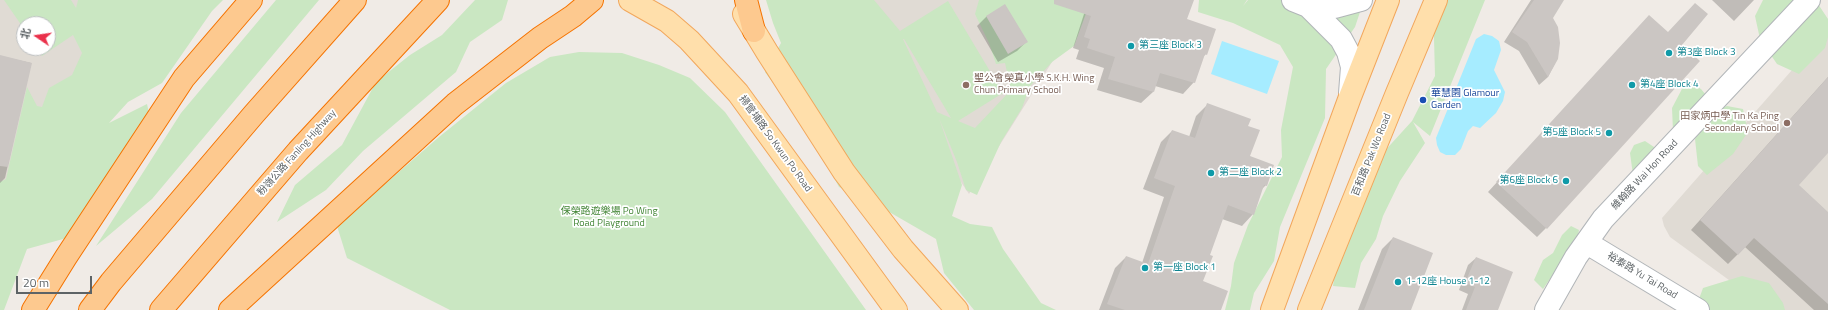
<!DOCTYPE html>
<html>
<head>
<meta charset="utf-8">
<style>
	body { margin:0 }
	#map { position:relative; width:1828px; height:310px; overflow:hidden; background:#f0ebe6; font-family:"Titillium Web","Noto Sans SC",sans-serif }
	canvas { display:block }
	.north { position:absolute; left:16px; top:16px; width:40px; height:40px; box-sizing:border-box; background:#fff; border:1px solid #bec1c2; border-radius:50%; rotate:283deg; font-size:11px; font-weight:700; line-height:16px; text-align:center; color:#5d6366 }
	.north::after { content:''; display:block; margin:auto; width:14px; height:18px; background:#ea314b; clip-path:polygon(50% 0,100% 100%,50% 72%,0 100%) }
	.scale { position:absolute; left:16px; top:276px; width:76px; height:18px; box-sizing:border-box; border:2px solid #5d6366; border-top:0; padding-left:5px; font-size:12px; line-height:14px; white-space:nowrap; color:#5d6366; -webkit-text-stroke:3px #fff; paint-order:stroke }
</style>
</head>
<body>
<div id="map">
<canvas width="1828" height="310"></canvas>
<div class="north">北</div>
<div class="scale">20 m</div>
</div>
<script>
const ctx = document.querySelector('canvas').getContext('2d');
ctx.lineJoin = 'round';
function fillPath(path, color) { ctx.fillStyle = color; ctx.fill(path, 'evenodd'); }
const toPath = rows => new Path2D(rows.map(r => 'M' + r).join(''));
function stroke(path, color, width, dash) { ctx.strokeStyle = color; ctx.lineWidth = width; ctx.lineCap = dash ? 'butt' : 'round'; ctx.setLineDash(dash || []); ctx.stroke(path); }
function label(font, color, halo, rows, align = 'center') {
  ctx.font = font + ' "Titillium Web","Noto Sans SC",sans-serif'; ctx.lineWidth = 3.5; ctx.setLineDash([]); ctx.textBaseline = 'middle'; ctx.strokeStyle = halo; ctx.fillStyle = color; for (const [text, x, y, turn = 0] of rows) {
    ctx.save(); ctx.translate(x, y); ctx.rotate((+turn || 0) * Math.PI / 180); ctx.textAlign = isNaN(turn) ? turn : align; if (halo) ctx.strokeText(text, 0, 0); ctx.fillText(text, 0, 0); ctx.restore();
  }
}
fillPath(toPath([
	[0,0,147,0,0,240],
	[24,24,48,24,48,48,24,48],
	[850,0,1091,0,969,194,867,42],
	[1828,29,1828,310,1770,310,1670,237,1664,226,1662,218]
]), '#e0dbd4');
fillPath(toPath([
	[4,0,71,0,76,8,78,0,223,0,212,11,162,83,128,102,109,123,147,104,152,127,81,234,27,249,4,310,0,310,0,182,6,179,27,87,37,106,42,107,49,88,72,75,82,53,73,35,42,56,37,48,48,48,48,24,24,24,24,29],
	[276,0,319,0,152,199,96,246,181,113],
	[475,0,508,0,502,20,470,42,456,72,363,151,326,190,277,222,295,185,342,145,376,82,410,55,442,35],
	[766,0,874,0,900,31,948,1,1003,93,958,121,975,128,1011,90,1005,63,996,64,989,43,975,14,979,0,1091,0,1074,46,1052,62,1030,86,1022,108,1001,142,977,195,966,190,957,162,939,118,962,185,952,216,970,224,992,227,1003,249,1041,303,1056,310,974,310,944,273,936,239,891,213,839,187,809,132,765,72,781,43,773,23],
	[903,39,904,39,951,118,937,112],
	[1199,0,1247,0,1243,6,1248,0,1364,0,1355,27,1326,69,1325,118,1280,227,1274,261,1254,293,1250,310,1225,310,1231,286,1234,263,1248,225,1282,157,1281,130,1293,67,1280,45,1233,23,1198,12],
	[1433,0,1485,0,1430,136,1413,122,1425,143,1400,181,1383,216,1376,239,1361,263,1355,288,1333,286,1339,245,1381,155,1412,121,1435,76],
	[1763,0,1807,0,1818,4,1828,19,1828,37,1825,48,1799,74,1777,64,1760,39,1755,16],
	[579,52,622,53,659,65,690,78,725,112,866,310,450,310,347,258,337,226,439,137,506,83,550,57],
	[1691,83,1701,89,1706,95,1702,117,1691,142,1673,131,1672,108,1683,87],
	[1727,106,1743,109,1748,132,1733,154,1707,175,1698,166,1695,139,1714,111],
	[1645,141,1657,149,1633,175,1630,153,1634,145],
	[1571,226,1579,230,1577,240,1543,289,1534,280,1543,260,1553,253,1562,235],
	[1742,276,1769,283,1783,303,1785,310,1695,310,1703,288]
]), '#cae7c2');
fillPath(toPath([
	[1484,34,1492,36,1499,41,1501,50,1494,70,1505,92,1503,101,1496,113,1480,128,1473,126,1468,131,1461,149,1455,155,1446,155,1440,152,1437,145,1436,138,1476,39],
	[1222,41,1279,61,1267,94,1211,74]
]), '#a6ecff');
fillPath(toPath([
	[1098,0,1193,0,1186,20,1206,54,1202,58,1194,82,1183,94,1155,86,1153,92,1141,103,1097,90,1104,68,1076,59,1079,50,1073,48,1084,14],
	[1531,0,1563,0,1552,18,1557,59,1548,77,1539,85,1519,51,1504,42],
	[1712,0,1754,0,1734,21],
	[987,16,1026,42,1017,51,998,62,977,26],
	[1649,16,1681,45,1546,228,1537,237,1488,192],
	[0,56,31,63,5,178,0,183],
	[1828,77,1828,151,1798,185,1828,213,1828,310,1814,310,1745,247,1728,264,1691,230],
	[1208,104,1247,127,1249,157,1266,185,1262,189,1253,214,1242,226,1222,219,1208,255,1202,282,1220,310,1099,310,1115,268,1126,257,1142,263,1164,197,1143,189,1161,142,1172,131,1189,137,1196,116],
	[1393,238,1410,310,1358,310,1382,249],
	[1476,258,1497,310,1462,310,1468,294,1459,290,1468,265]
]), '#0003');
fillPath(toPath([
	[1054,0,1194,0,1187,19,1216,29,1207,55,1205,54,1195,83,1160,73,1154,92,1108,79,1115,57,1087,48,1090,39,1084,37,1091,16,1054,4],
	[1534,0,1564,0,1553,18,1558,27,1560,43,1558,59,1548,77,1527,42,1512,32],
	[1695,3,1708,14,1682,45,1700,61,1547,229,1496,182,1649,15,1668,32],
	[1005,4,1028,42,1008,54,986,16],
	[0,55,32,63,8,167,0,166],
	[1828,77,1828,153,1799,185,1828,212,1828,304,1754,238,1738,255,1700,220],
	[1207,103,1251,119,1248,126,1260,130,1250,156,1274,165,1267,186,1264,185,1254,215,1228,205,1210,255,1213,256,1203,281,1228,291,1221,310,1125,310,1107,304,1126,256,1148,264,1175,186,1154,178,1172,130,1195,138],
	[1393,237,1433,253,1411,310,1364,310],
	[1476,257,1513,272,1498,310,1466,310,1475,287,1465,283]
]), '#cbc6c3');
const minor = toPath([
	[1293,0,1308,6,1335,7,1361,0],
	[1308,6,1341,39,1348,52,1352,67,1350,93],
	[1587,243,1698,310],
	[1546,310,1576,257,1603,219,1809,0]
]);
const major = toPath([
	[630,0,667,21,689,40,738,93,896,310],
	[744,14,767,52,844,172,903,249,957,310],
	[1272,310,1350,97,1388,0],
	[1309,310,1397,93,1436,0]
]);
const highway = toPath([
	[746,0,754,31],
	[33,310,66,257,184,78,251,0],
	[90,310,111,282,254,114,355,0],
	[161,310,298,151,438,0],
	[230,310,455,104,540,38,573,16,592,0]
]);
stroke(minor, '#b1b5b8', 24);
stroke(major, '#f2a75c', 24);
stroke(highway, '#f57300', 24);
stroke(minor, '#fff', 22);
stroke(major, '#ffdfab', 22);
stroke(highway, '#fdc98f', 22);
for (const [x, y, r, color] of [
	[1131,46,4,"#0f9aa8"],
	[1669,53,4,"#0f9aa8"],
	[966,85,4,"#8d6e63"],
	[1632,85,4,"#0f9aa8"],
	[1423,100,4,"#1a4fb4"],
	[1787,123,4,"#8d6e63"],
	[1609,133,4,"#0f9aa8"],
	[1211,173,4,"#0f9aa8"],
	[1566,181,4,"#0f9aa8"],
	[1145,268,4,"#0f9aa8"],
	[1398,282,4,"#0f9aa8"]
]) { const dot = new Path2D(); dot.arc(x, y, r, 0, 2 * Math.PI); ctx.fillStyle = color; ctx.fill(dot); stroke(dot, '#fff', 1.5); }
label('10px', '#0d838f', '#fff', [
	["第三座 Block 3",1139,46],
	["第3座 Block 3",1677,53],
	["第4座 Block 4",1640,85],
	["第5座 Block 5",1601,133,"right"],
	["第二座 Block 2",1219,173],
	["第6座 Block 6",1558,181,"right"],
	["第一座 Block 1",1153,268],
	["1-12座 House 1-12",1406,282]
], 'left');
label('10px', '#785e54', '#fff', [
	["聖公會榮真小學 S.K.H. Wing",974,79],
	["Chun Primary School",974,91],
	["田家炳中學 Tin Ka Ping",1779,117,"right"],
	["Secondary School",1779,129,"right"]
], 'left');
label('10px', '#164399', '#fff', [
	["華慧園 Glamour",1431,94],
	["Garden",1431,106]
], 'left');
label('10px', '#5d6366', '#fff', [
	["掃管埔路 So Kwun Po Road",775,144,54],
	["粉嶺公路 Fanling Highway",297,153,-48],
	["百和路 Pak Wo Road",1372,155,-68],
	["維翰路 Wai Hon Road",1645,175,-47],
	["裕泰路 Yu Tai Road",1642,276,31]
]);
label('10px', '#428535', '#fff', [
	["保榮路遊樂場 Po Wing",609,212],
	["Road Playground",609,224]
]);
</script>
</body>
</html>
